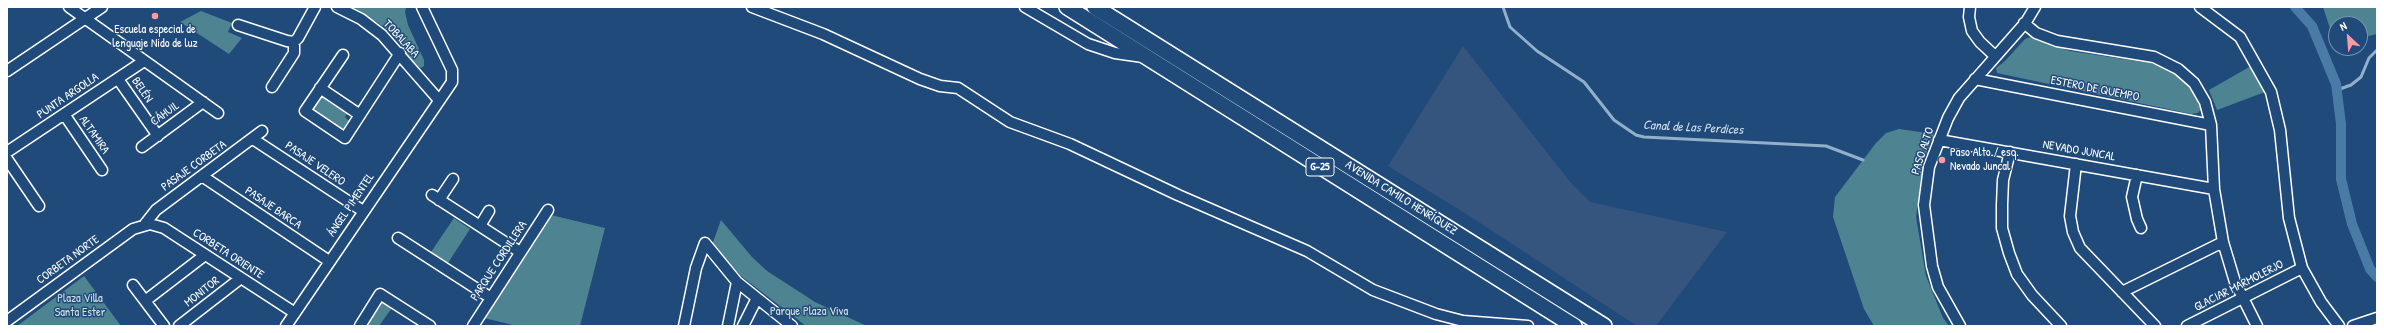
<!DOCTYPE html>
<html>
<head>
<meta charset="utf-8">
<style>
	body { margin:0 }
	#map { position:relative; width:2384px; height:333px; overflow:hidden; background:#1f4a7a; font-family:"Patrick Hand",sans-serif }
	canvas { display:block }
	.frame { position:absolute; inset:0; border:8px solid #fff; pointer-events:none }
	.north { position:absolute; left:2328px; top:16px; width:40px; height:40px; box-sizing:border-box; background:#1f4a7a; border:1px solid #7992af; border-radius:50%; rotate:334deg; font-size:11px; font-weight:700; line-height:16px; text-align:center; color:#fff }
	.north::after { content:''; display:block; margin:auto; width:14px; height:18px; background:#ff9aa2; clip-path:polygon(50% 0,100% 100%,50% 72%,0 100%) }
</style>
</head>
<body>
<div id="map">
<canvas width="2384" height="333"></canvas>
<div class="frame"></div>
<div class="north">N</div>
</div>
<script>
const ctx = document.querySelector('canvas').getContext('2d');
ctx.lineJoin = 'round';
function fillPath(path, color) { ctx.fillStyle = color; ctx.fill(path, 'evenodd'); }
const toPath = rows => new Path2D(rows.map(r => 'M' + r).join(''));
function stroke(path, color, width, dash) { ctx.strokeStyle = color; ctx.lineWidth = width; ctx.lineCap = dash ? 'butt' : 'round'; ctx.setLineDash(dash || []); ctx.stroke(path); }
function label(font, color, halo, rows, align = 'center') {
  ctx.font = font + ' "Patrick Hand",sans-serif'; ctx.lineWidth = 3; ctx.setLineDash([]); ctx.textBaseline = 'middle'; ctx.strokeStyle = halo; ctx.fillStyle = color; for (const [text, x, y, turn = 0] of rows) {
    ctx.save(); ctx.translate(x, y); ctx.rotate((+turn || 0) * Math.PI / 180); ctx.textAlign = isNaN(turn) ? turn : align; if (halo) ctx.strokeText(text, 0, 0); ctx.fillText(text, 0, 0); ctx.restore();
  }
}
fillPath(toPath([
	[1463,46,1571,183,1590,202,1727,232,1656,326,1637,326,1471,217,1388,166]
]), '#35557f');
fillPath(toPath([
	[346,7,406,7,405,12,408,25,424,60,424,66,421,68,414,64,393,34,377,22],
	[2323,7,2377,7,2377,34,2360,38,2360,24,2336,24,2335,44],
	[201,11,232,23,228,32,242,38,229,54,180,22],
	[2031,37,2070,51,2157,64,2175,72,2186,81,2194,92,2201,109,2198,113,2191,114,1997,73,1996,68,2005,61,2025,39],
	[2251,66,2265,92,2217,110,2209,90],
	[323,94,349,111,345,117,349,121,341,132,311,111],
	[1899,129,1934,134,1924,159,1916,217,1926,276,1943,318,1949,326,1874,326,1864,309,1833,217,1835,197,1876,143,1886,133],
	[551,215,605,228,580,326,517,326,484,318],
	[454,218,470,229,446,266,429,255],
	[721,220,752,257,767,271,815,302,867,326,806,326,741,276,712,245],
	[84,276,121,326,17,326],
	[384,298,394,305,379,326,364,326]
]), '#4e8492');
stroke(toPath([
	[1503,7,1510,27,1537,51,1584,82,1614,120,1636,135,1644,137,1826,146,1863,160],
	[2337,90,2351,85,2361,77,2369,58,2377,50]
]), '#92b0ca', 3);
stroke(toPath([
	[2295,7,2312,26,2336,84,2341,124,2341,179,2352,224,2370,269,2377,277]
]), '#4a7ba7', 10);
const minor = toPath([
	[69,7,218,113],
	[337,7,361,19,382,35,438,99],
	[752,7,823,34,920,79,940,86,958,88,1010,122,1070,144,1178,195,1307,251,1373,290,1436,314,1463,321,1528,326],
	[1025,7,1088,44,1115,53,1143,57],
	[1970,7,1969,17,1972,31,1980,42,1995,56],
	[2200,7,2240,37,2271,92,2280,130,2289,218,2302,268,2321,302,2339,326],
	[2024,23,2036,33,2057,41,2154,57,2178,69,2194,83,2205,102,2211,125,2214,189,2223,242,2235,282,2257,326],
	[238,25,287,41,294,42,298,38,315,7],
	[343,55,305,111,345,138,400,53],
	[7,71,102,7],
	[118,79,158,136],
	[1975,79,2211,125],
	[272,87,294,53,294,42],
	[320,88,360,115],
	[64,114,102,170],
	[253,139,363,211],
	[1939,140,2214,189],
	[142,147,203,102],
	[7,152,144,61],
	[2010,152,2003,180,2002,205,2002,228,2009,253,2017,274,2032,295,2061,326],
	[7,159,39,206],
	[2076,164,2070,216,2073,232,2080,248,2155,326],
	[2137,175,2132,197,2137,219,2141,228],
	[202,176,329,261],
	[432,195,520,252],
	[439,200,453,179],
	[145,224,156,210,262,131],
	[480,226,489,211],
	[398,238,491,298],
	[705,243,737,282,792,326],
	[133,285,164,326],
	[2122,292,2223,242],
	[145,301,205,255],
	[7,321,133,229,150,224,164,228,295,313],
	[179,326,241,278],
	[286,326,452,82,452,70,422,7],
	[360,326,380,294,430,326],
	[473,326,548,210],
	[684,326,696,268,705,243],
	[728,326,737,282],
	[743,326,756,300],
	[1960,326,1938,287,1932,266,1924,205,1929,167,1948,118,1959,98,2026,22,2035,7],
	[2187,326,2302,268],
	[2353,326,2377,318]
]);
const primary = toPath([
	[1067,7,1574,326],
	[1095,7,1604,326]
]);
stroke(minor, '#fff', 13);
stroke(primary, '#fff', 18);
stroke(minor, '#1f4a7a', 10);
stroke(primary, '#1f4a7a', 15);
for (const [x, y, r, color] of [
	[155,16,4,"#ff9aa2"],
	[1942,160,4,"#ff9aa2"]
]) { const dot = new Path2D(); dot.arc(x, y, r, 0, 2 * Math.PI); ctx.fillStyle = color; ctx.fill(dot); stroke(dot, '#1f4a7a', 1.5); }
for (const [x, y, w] of [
	[1320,167,28]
]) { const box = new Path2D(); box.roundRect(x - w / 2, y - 9, w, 18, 3); ctx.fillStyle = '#1f4a7a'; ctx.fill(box); stroke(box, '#fff', 1); }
label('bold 11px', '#fff', null, [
	["G-25",1320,167]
]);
label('12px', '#fff', '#1f4a7a', [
	["Escuela especial de",155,30],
	["lenguaje Nido de luz",155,44],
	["Paso Alto / esq.",1950,153,"left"],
	["Nevado Juncal",1950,167,"left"]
]);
label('12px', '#fff', '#1f4a7a', [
	["TOBALABA",401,39,47],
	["ESTERO DE QUEMPO",2095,89,11],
	["BELÉN",142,90,55],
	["PUNTA ARGOLLA",68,96,-34],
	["CÁHUIL",165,114,-36],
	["ALTAMIRA",94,135,55],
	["PASO ALTO",1923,151,-72],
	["NEVADO JUNCAL",2079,151,10],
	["PASAJE VELERO",315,164,34],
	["PASAJE CORBETA",194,166,-36],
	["AVENIDA CAMILO HENRÍQUEZ",1401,198,32],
	["ÁNGEL PIMENTEL",351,205,-56],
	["PASAJE BARCA",273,208,34],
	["CORBETA ORIENTE",228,254,33],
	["CORBETA NORTE",68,260,-36],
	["PARQUE CORDILLERA",499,261,-57],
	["GLACIAR MARMOLERJO",2239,286,-27],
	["MONITOR",202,292,-38]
]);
label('12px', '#d3e0e4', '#1f4a7a', [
	["Plaza Villa",80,299],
	["Santa Ester",80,313],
	["Parque Plaza Viva",809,312]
]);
label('italic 13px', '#d2dee9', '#1f4a7a', [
	["Canal de Las Perdices",1693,128,3]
]);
</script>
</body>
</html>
